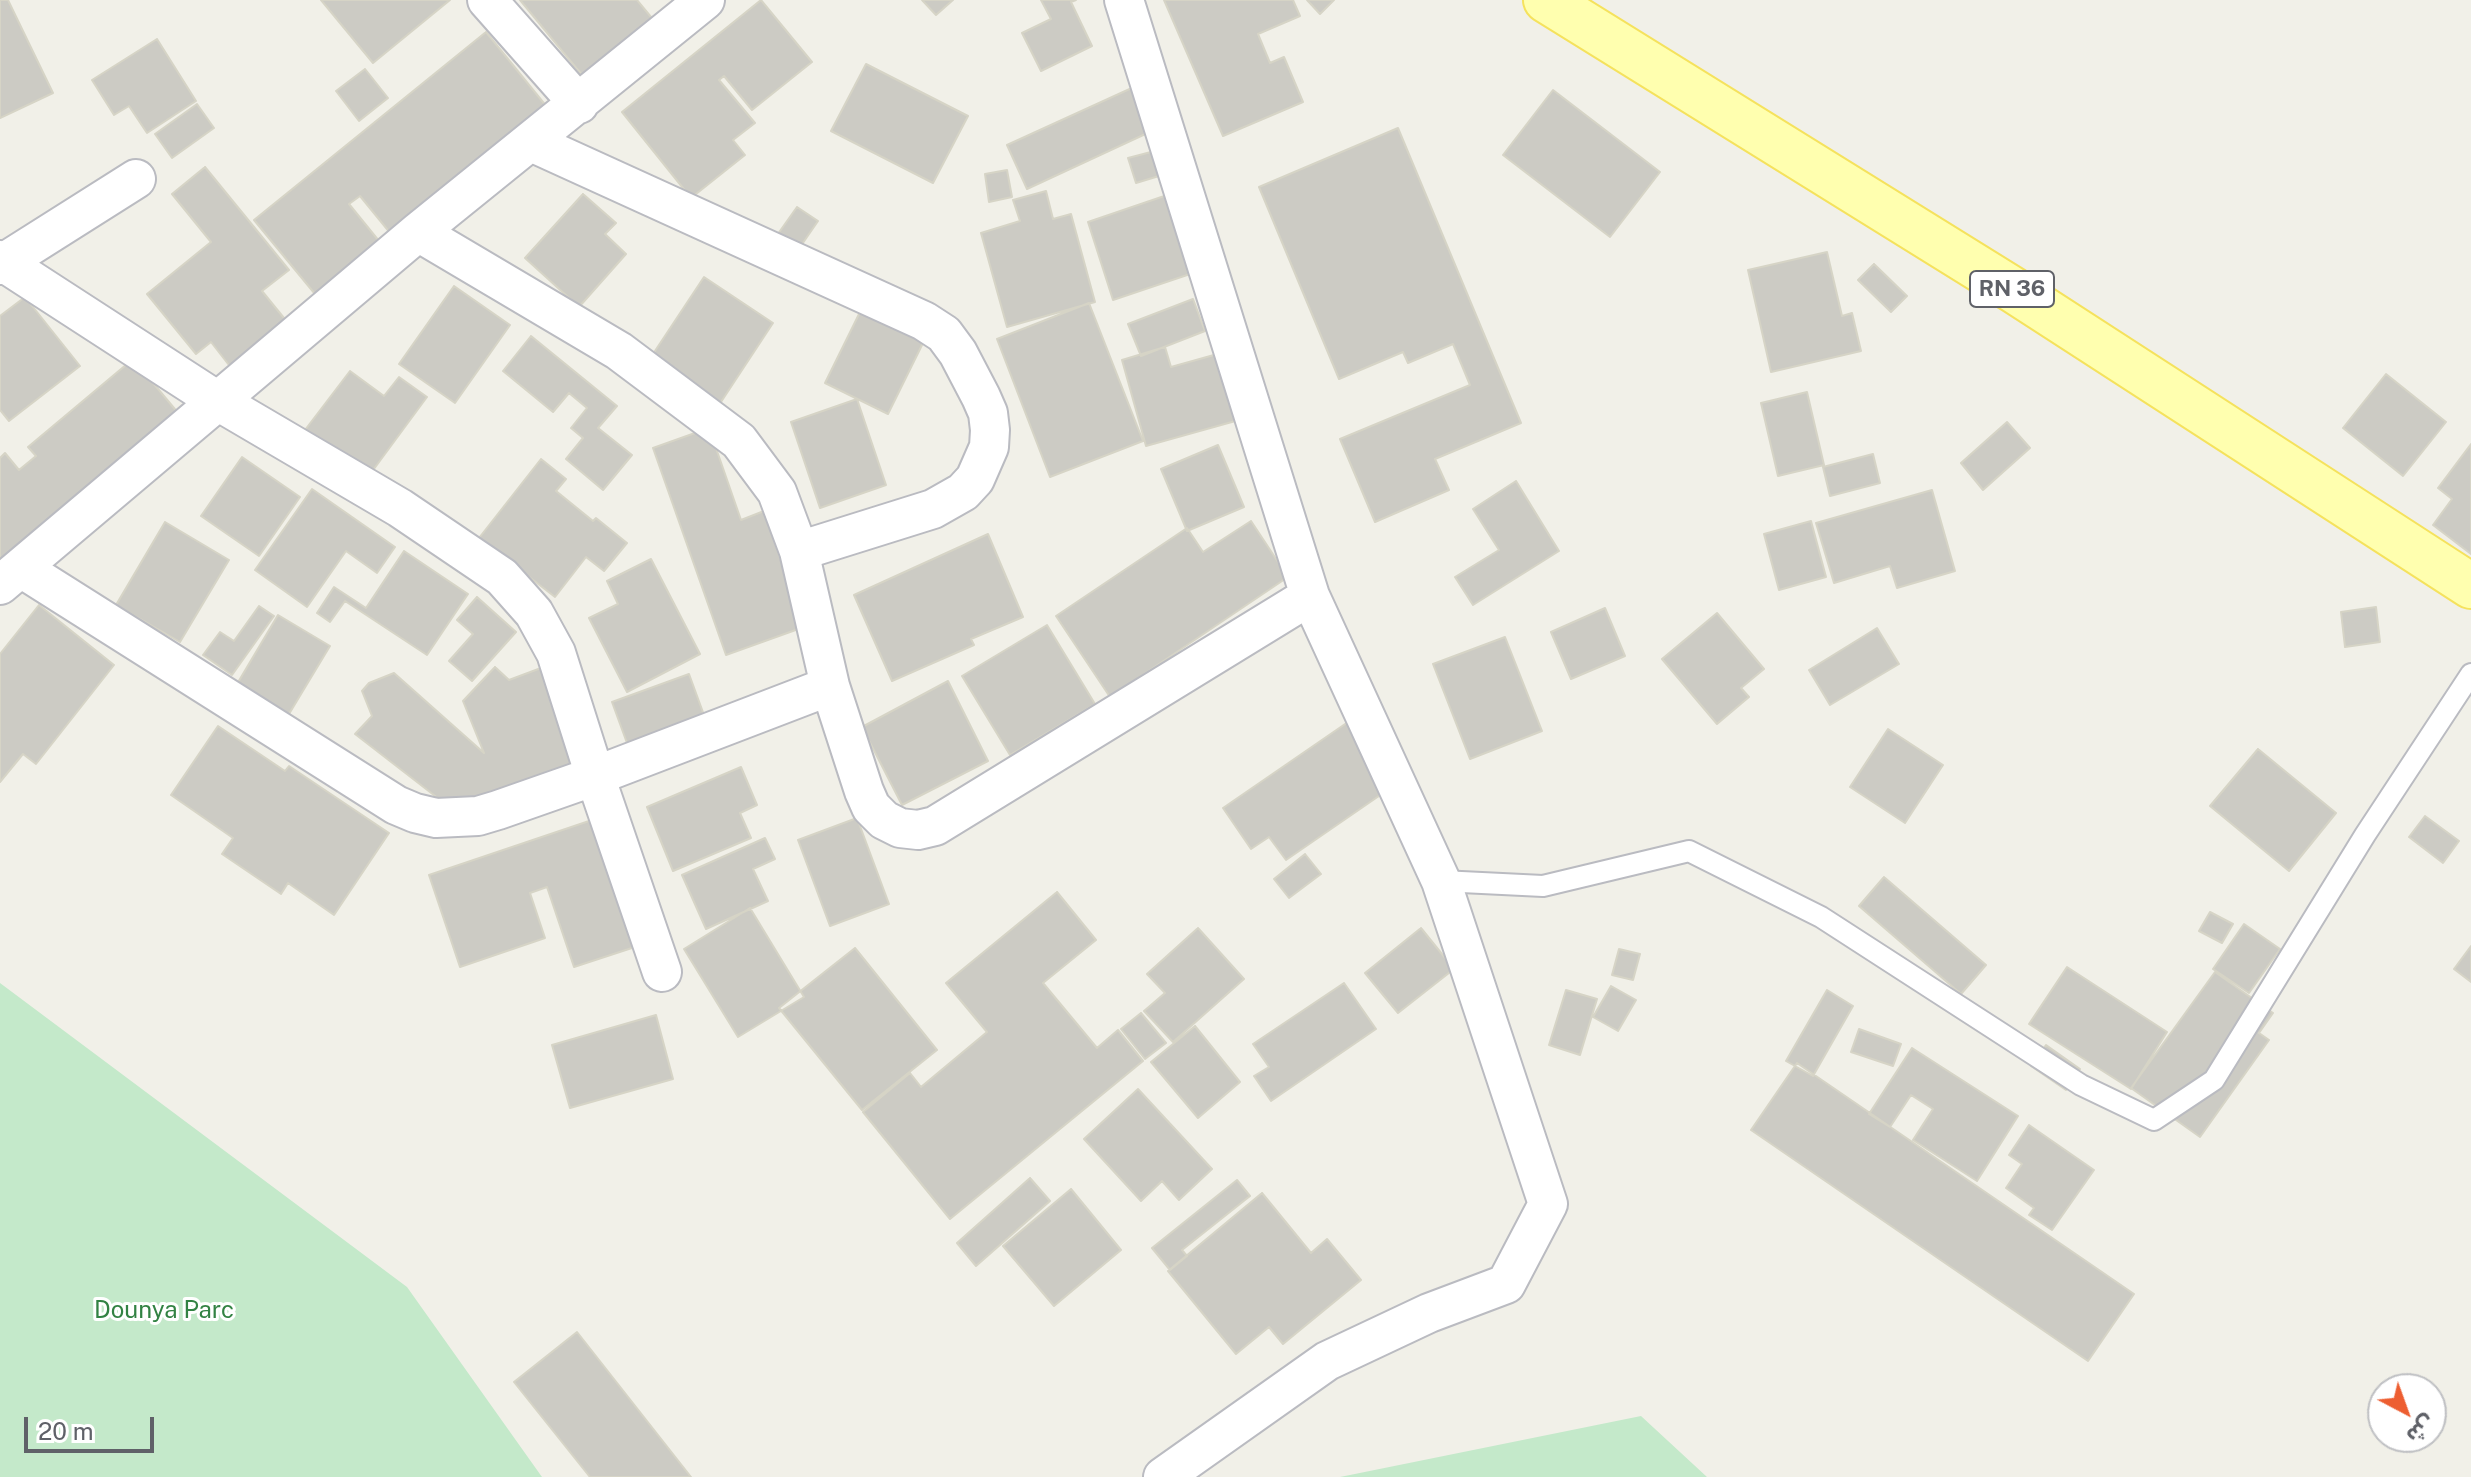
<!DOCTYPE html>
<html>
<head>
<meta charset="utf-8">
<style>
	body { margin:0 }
	#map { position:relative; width:2471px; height:1477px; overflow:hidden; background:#f1f0e8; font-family:"Public Sans","Noto Sans Arabic",sans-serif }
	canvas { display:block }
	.north { position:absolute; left:2367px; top:1373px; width:80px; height:80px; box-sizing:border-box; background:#fff; border:2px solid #bfc0c3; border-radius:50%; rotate:139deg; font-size:22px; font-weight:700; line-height:32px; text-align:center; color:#5f6168 }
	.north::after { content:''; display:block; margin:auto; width:28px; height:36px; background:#ed5e31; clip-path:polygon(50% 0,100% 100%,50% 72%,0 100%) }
	.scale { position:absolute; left:24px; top:1417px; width:130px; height:36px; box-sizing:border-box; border:4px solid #5f6168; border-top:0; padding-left:10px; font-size:24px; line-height:28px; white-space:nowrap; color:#5f6168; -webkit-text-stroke:6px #fff; paint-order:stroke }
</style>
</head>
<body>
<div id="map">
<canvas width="2471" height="1477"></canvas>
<div class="north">ش</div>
<div class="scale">20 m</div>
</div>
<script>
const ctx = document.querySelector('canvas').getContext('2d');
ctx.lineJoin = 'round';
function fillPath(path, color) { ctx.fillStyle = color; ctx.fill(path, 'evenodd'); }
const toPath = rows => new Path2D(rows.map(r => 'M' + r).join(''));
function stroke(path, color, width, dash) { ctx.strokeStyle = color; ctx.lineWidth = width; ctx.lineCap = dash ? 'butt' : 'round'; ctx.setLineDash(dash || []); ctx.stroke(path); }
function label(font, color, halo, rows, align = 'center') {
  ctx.font = font + ' "Public Sans",sans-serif'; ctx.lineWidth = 6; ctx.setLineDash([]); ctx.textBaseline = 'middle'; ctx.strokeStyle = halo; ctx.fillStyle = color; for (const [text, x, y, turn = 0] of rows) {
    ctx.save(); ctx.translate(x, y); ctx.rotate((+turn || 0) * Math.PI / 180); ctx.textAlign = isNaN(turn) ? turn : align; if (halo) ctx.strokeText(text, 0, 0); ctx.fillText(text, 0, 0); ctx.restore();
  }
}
fillPath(toPath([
	[0,983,407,1287,542,1477,0,1477],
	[1641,1416,1707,1477,1340,1477]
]), '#c4e9ca');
const building = toPath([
	[0,0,8,0,53,93,0,118,0,0],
	[321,0,450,0,373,63,321,0],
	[520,0,637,0,656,23,587,81,520,0],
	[761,0,812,62,752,110,724,76,719,80,755,123,733,140,745,155,691,198,622,112,761,0],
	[922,0,953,0,936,15,922,0],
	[1041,0,1076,0,1071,2,1092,46,1041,71,1022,33,1051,19,1041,0],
	[1164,0,1293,0,1300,16,1258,34,1270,63,1284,57,1303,102,1223,136,1164,0],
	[1307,0,1334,0,1320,14,1307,0],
	[486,32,547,107,391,234,360,196,349,204,379,241,315,294,254,220,486,32],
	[157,39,196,101,147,133,129,106,114,115,92,80,157,39],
	[866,64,968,116,933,183,831,131,866,64],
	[365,69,388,98,359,121,336,91,365,69],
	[1134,87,1154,130,1027,189,1007,145,1134,87],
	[1553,90,1660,172,1610,237,1503,155,1553,90],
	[197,104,214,128,172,158,155,134,197,104],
	[1398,128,1521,423,1435,459,1449,490,1375,522,1340,439,1470,385,1453,344,1408,363,1403,352,1339,379,1259,187,1398,128],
	[1151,152,1159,176,1136,183,1128,158,1151,152],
	[205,167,289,270,262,291,288,323,232,369,211,342,196,354,147,294,211,242,172,194,205,167],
	[1007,170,1012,197,989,202,985,174,1007,170],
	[1046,191,1053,219,1071,214,1095,302,1007,327,981,233,1020,221,1013,200,1046,191],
	[1176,192,1202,270,1113,300,1088,222,1176,192],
	[583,194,616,223,605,234,626,254,579,307,525,258,583,194],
	[797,207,818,221,796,253,775,238,797,207],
	[1827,252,1842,316,1852,313,1861,351,1771,372,1748,270,1827,252],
	[1874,264,1907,296,1891,312,1858,280,1874,264],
	[704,277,773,323,719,405,649,360,704,277],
	[454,286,510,325,455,403,399,364,454,286],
	[25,297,80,366,9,421,0,410,0,316,25,297],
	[1193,299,1205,331,1141,356,1128,324,1193,299],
	[1089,303,1143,441,1050,477,997,339,1089,303],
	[861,310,924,341,888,414,825,383,861,310],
	[531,336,617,406,598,428,632,455,603,490,566,459,583,438,571,428,587,408,569,393,553,412,503,371,531,336],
	[1165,347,1171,367,1221,353,1239,420,1146,446,1122,360,1165,347],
	[133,359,184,420,0,575,0,458,5,453,19,470,36,456,28,447,133,359],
	[350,371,384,396,399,377,427,397,368,477,305,430,350,371],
	[2386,374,2446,422,2403,476,2343,428,2386,374],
	[1807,392,1824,465,1778,476,1761,403,1807,392],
	[857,399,886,485,820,508,791,422,857,399],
	[2007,422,2030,448,1983,490,1961,463,2007,422],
	[709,428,741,520,764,511,804,627,726,655,653,448,709,428],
	[2471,444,2471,554,2433,525,2452,499,2438,488,2471,444],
	[1218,445,1244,507,1187,531,1161,469,1218,445],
	[1873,454,1880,483,1830,496,1823,467,1873,454],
	[242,457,300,497,259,556,201,516,242,457],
	[541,459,566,479,556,491,593,521,596,518,627,543,604,571,586,557,555,597,479,538,541,459],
	[1516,481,1559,551,1473,605,1455,577,1499,550,1473,509,1516,481],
	[312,489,395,547,377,573,346,551,307,607,255,570,312,489],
	[1932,490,1955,571,1897,588,1890,566,1834,583,1816,523,1932,490],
	[1251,521,1288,577,1110,697,1056,616,1187,528,1203,552,1251,521],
	[1811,521,1826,577,1779,590,1764,534,1811,521],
	[165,522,229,560,180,642,116,605,165,522],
	[988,534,1023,617,971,639,974,645,892,681,854,595,988,534],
	[404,551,468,594,427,655,345,601,330,622,317,613,334,587,366,608,404,551],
	[651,559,700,654,627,692,589,618,618,604,607,581,651,559],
	[477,597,516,632,472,681,449,661,473,634,457,620,477,597],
	[39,605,114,665,36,764,23,754,0,782,0,654,39,605],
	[259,606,274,616,232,675,203,655,220,632,234,641,259,606],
	[2376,607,2380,642,2345,647,2341,612,2376,607],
	[1605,608,1625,656,1571,679,1551,632,1605,608],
	[1717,613,1764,669,1741,688,1749,697,1717,724,1662,659,1717,613],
	[278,615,330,646,289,714,237,684,278,615],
	[1047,625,1095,704,1010,755,962,676,1047,625],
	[1877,628,1899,664,1830,705,1809,670,1877,628],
	[1505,637,1542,731,1470,759,1433,664,1505,637],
	[495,667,509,680,541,668,580,767,448,806,355,734,372,716,362,691,369,683,394,673,484,753,463,701,495,667],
	[689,674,708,726,631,754,612,702,689,674],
	[948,681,988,761,902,805,862,727,948,681],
	[1348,722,1392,787,1286,860,1269,837,1251,849,1223,808,1348,722],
	[218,726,285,771,289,766,389,833,334,915,288,883,281,894,222,854,233,838,171,795,218,726],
	[1888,729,1943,765,1905,823,1850,787,1888,729],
	[2258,749,2336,813,2289,871,2210,806,2258,749],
	[741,767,757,805,740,813,751,838,673,871,647,807,741,767],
	[2425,816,2459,841,2443,863,2409,837,2425,816],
	[857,818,889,904,830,926,798,840,857,818],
	[595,819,638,946,574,967,547,887,530,893,545,938,460,967,429,875,595,819],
	[765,838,775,859,753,869,768,901,706,929,682,875,765,838],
	[1305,854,1321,874,1289,898,1274,879,1305,854],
	[1884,877,1986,965,1961,994,1859,906,1884,877],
	[1057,892,1096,940,1043,983,1097,1048,1118,1030,1143,1061,950,1219,863,1112,910,1073,921,1087,987,1032,946,983,1057,892],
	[750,908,804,997,738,1037,684,949,750,908],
	[2210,912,2233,924,2222,943,2199,931,2210,912],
	[2244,924,2280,949,2249,993,2213,969,2244,924],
	[1198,928,1244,979,1173,1042,1144,1011,1165,993,1147,974,1198,928],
	[1421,928,1454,969,1398,1013,1365,973,1421,928],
	[2471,946,2471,982,2454,969,2471,946],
	[855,948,937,1050,862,1110,779,1008,855,948],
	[1619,949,1640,954,1633,980,1612,975,1619,949],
	[2067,967,2167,1032,2131,1089,2029,1024,2067,967],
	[2215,972,2273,1013,2259,1033,2269,1040,2200,1137,2131,1088,2215,972],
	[1344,983,1376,1029,1271,1101,1254,1076,1269,1067,1253,1044,1344,983],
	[1611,986,1636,1000,1618,1031,1593,1017,1611,986],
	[1566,990,1597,999,1580,1055,1549,1045,1566,990],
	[1827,990,1853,1006,1813,1076,1786,1061,1827,990],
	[1141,1013,1166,1043,1145,1059,1121,1029,1141,1013],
	[656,1015,673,1079,570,1108,552,1045,656,1015],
	[1195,1026,1240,1082,1198,1118,1151,1062,1195,1026],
	[1859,1029,1901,1044,1893,1066,1851,1052,1859,1029],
	[2046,1045,2080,1069,2066,1090,2031,1066,2046,1045],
	[1912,1048,2018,1116,1977,1181,1913,1140,1933,1109,1911,1095,1890,1127,1869,1114,1912,1048],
	[1797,1063,2134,1294,2088,1361,1751,1130,1797,1063],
	[1138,1089,1212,1169,1179,1200,1162,1181,1141,1201,1084,1139,1138,1089],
	[2029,1125,2094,1170,2052,1230,2029,1215,2034,1208,2006,1188,2022,1164,2009,1155,2029,1125],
	[1030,1178,1050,1201,976,1266,957,1243,1030,1178],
	[1237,1180,1250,1196,1182,1250,1187,1256,1170,1270,1152,1248,1237,1180],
	[1071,1189,1121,1250,1054,1306,1003,1246,1071,1189],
	[1262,1193,1311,1253,1327,1239,1361,1280,1283,1344,1269,1327,1236,1354,1168,1271,1262,1193],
	[577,1332,691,1477,590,1477,514,1382,577,1332]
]);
fillPath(building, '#cccbc4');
stroke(building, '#d6d4c6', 2);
const service = toPath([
	[1441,881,1543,886,1689,851,1821,917,2081,1085,2154,1120,2214,1080,2365,835,2471,674]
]);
const minor = toPath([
	[487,0,579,104],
	[1124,0,1310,596,1441,881,1548,1204,1506,1284,1429,1313,1327,1361,1163,1477],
	[531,142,924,321,944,334,958,353,981,397,988,413,990,430,989,447,975,479,963,492,933,509,799,551],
	[418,232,619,351,739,441,777,492,799,551,830,686,864,791,871,807,884,820,900,828,918,830,935,826,1310,596],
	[0,260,216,400,400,508,502,577,534,613,556,653,595,776,662,972],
	[0,265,136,179],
	[21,568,396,805,415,813,436,818,478,816,498,810,595,776,830,686],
	[0,585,418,232,705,0]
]);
const primary = toPath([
	[1546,0,2015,291,2471,586]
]);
stroke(service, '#babbc1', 24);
stroke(minor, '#babbc1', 42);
stroke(primary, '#f5e25d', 48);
stroke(service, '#fff', 20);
stroke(minor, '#fff', 38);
stroke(primary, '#ffffaf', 44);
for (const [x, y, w] of [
	[2012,289,84]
]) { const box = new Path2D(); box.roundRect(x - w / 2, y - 18, w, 36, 6); ctx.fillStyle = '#fff'; ctx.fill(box); stroke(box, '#5f6168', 2); }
label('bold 22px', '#5f6168', null, [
	["RN 36",2012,289]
]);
label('24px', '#328243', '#fff', [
	["Dounya Parc",164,1311]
]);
</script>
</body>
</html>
